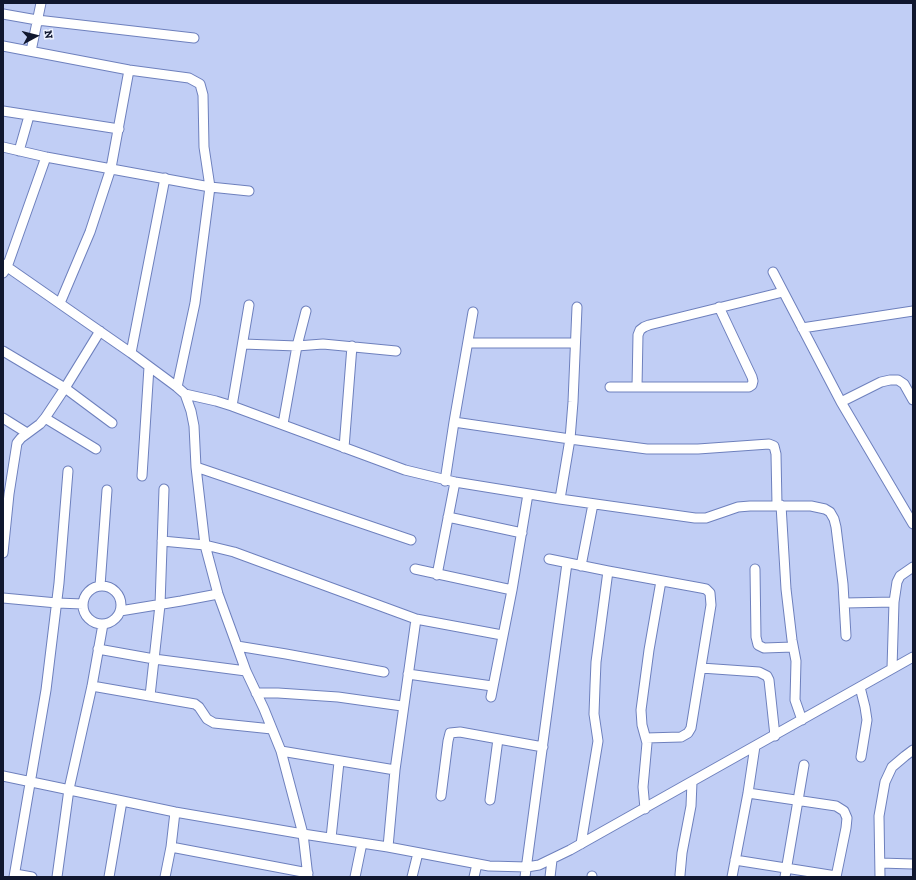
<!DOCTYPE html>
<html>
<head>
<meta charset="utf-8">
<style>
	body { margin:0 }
	#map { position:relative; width:916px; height:880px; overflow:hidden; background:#c1cef5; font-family:"Zilla Slab",serif }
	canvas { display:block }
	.frame { position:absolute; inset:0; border:4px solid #10172e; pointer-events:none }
	.north { position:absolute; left:16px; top:16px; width:40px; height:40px; -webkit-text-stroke:3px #ebf0fd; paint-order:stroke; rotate:83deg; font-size:11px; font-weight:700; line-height:16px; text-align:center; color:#10172e }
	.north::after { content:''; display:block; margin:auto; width:14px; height:18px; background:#10172e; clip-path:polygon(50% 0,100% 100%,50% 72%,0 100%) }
</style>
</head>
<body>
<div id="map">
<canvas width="916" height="880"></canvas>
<div class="frame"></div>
<div class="north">N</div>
</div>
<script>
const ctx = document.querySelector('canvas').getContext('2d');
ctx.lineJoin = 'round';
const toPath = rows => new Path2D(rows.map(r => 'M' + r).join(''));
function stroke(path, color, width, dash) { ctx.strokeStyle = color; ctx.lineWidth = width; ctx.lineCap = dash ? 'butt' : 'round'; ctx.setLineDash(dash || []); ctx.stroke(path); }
const minor = toPath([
	[3,14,37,20,194,38],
	[3,46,129,70,189,78,200,84,203,95,204,147,210,187,195,303,177,387],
	[31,51,41,3],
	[3,111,119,129],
	[3,147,46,157,210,187,249,191],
	[19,151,29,116],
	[3,264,131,353,177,387,185,394,191,411,194,426,196,467,205,545,218,594,237,646,246,671,264,709,281,751,303,834,308,877],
	[773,272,841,402,913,524],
	[3,273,7,267,18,236,46,157],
	[60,303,90,232,111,168,129,70],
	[802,328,913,311],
	[468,343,575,343],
	[243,344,297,346,323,344,396,351],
	[3,351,65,388,112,423],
	[131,353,165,178],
	[610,387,749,387,752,385,753,381,752,377,719,307],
	[637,387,638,335,640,330,644,327,649,325,783,292],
	[185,394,216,401,232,406,405,470,455,482,560,499,695,518,706,518,738,507,750,506,811,506,825,509,830,512,834,519,836,527,843,584,846,636],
	[841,402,881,382,890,380,898,380,904,384,913,400],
	[232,406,249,305],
	[3,418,27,433],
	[45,418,96,449],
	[454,422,570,439,647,449,698,449,769,444,774,446,776,454,777,505],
	[283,424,297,346,306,311],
	[344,448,352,346],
	[196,467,411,540],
	[142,476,149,367],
	[445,481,454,422,473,312],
	[560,499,570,439,573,402,577,307],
	[781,505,786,589,792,640,796,661,795,700,802,720],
	[448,517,522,533],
	[162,541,205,545,234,552,416,619,502,635],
	[3,553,9,494,17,443,21,438,40,424,45,418,65,388,100,331],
	[549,559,608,571,701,588,706,589,710,593,711,605,691,728,688,733,681,737,646,738],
	[581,566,593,504],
	[415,569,512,590],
	[755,569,756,637,758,645,764,648,793,647],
	[437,575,455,482],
	[100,586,107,490],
	'83 605a19 19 0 1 1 38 0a19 19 0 1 1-38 0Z',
	[3,598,57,603,83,604],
	[845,603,894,602],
	[120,611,181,601,218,594],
	[237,646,286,654,384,672],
	[98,649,154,659,246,671],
	[701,668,759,672,767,676,769,680,775,736],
	[892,668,894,602,897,582,900,576,913,567],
	[408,674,492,686],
	[92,686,195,704,199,707,207,719,214,723,272,729],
	[860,687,865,707,867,720,861,757],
	[256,693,278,693,338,697,402,706],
	[150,696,160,605,164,489],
	[491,697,512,590,528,494],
	[281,751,395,770],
	[3,776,175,812,303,834,388,847,489,866,527,867,539,865,570,850,913,657],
	[748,793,836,806,844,811,847,818,846,828,836,877],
	[441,796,448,741,450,733,460,732,543,747],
	[490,800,498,739],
	[645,809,643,787,647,743,642,725,641,710,649,650,661,581],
	[331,838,339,762],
	[581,844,598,741,594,714,595,686,596,662,608,571],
	[171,847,308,873],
	[388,847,395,770,416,619],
	[735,860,836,876],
	[880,863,913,864],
	[15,874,32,877],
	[680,875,682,853,691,806,692,782],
	[14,877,46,690,59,583,68,471],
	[57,877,69,789,92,686,103,624],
	[109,877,122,801],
	[165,877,171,847,175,812],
	[355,877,362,843],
	[412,877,418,853],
	[474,877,477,864],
	[525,877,567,563],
	[550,877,552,860],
	[592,877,592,876],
	[732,877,748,793,755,746],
	[785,877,804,765],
	[880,877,879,816,885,782,892,767,905,756,913,750]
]);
stroke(minor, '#6e80bd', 11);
stroke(minor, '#fff', 9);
</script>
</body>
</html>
